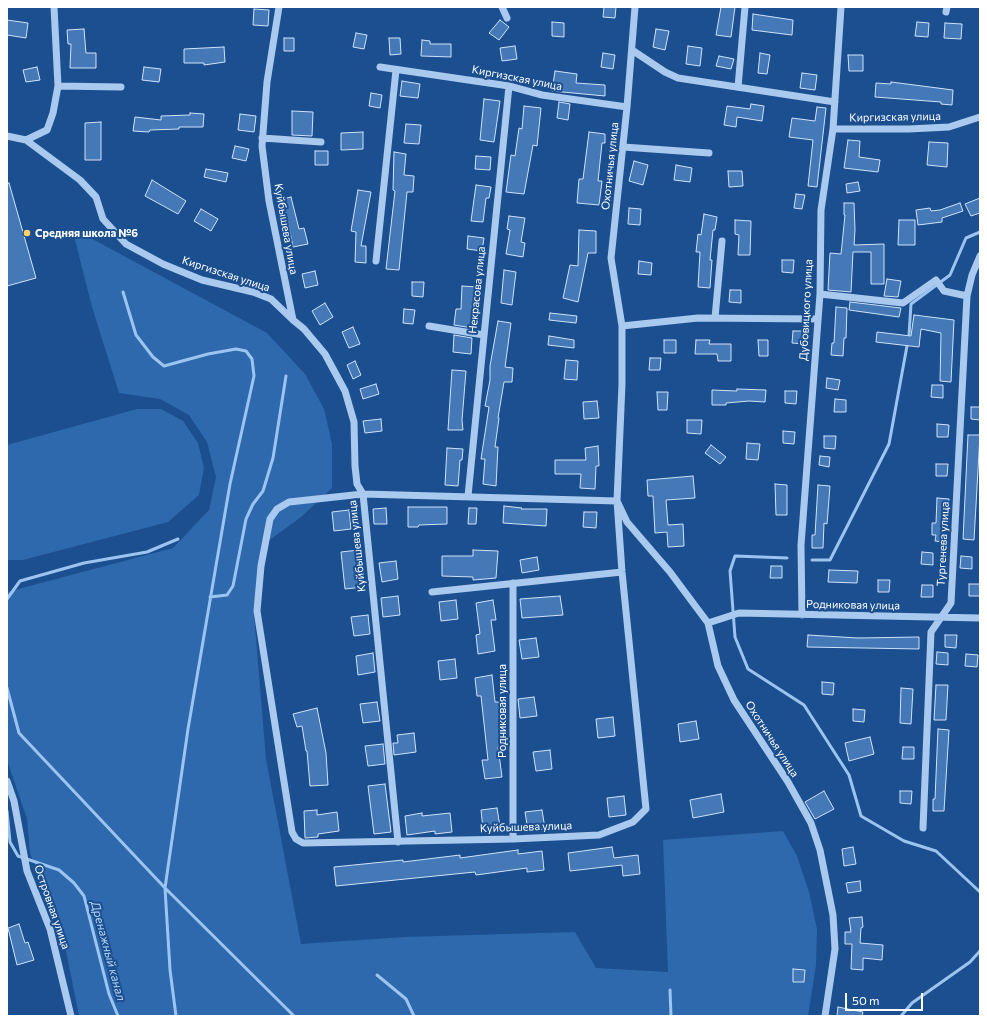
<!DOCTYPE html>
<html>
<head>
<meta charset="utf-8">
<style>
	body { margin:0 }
	#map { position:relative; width:987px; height:1023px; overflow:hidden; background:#1b4f8f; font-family:Commissioner,sans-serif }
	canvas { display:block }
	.frame { position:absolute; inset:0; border:8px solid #fff; pointer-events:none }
	.scale { position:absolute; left:845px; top:993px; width:78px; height:18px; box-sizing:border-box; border:2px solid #fff; border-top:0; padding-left:5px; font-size:12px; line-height:14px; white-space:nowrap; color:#fff; -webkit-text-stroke:3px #1b4f8f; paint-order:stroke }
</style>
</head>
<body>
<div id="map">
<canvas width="987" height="1023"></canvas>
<div class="frame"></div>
<div class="scale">50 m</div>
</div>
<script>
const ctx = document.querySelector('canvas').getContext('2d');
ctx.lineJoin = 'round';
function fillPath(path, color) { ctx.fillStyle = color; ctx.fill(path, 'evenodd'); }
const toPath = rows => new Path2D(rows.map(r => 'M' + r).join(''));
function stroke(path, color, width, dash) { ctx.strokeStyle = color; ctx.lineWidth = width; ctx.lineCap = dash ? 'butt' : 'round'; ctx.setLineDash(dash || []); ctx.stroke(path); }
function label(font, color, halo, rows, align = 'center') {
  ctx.font = font + ' Commissioner,sans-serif'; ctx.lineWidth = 4; ctx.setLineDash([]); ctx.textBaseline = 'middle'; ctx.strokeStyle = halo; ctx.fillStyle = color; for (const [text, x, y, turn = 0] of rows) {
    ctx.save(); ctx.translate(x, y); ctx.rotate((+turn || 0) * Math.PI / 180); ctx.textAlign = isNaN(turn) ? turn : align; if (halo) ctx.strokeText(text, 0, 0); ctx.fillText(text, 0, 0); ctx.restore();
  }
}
fillPath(toPath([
	[72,228,267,333,305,374,324,409,332,444,332,488,301,517,264,544,254,614,266,759,301,944,404,937,575,932,596,968,668,972,663,840,783,831,797,856,809,892,817,929,816,965,808,1016,79,1016,60,921,30,854,27,819,7,760,7,592,173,548,209,510,216,477,207,442,189,415,160,399,119,393,92,307],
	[137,409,161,409,183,421,198,443,204,468,199,495,168,522,23,560,7,560,7,445]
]), '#2e69ad');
stroke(toPath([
	[123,292,136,335,153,357,164,366,208,354,236,349,246,351,252,359,254,376,230,484,188,729,165,888,170,970,176,1016],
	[787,558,735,556,730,571,735,637,748,669,804,705,849,775,861,816,904,841,936,851,980,892],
	[812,560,830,560,889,444,909,335,911,304,950,275,966,238,980,232],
	[210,597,227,595,233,586,246,519,253,504,263,491,273,458,286,376],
	[7,599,20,581,84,563,147,552,178,539],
	[7,688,19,733,165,888,294,1016],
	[7,811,10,842,18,856,59,870,74,883,84,896,109,994,118,1016],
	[377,975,406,999,414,1016],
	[670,990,671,1016],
	[901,1016,912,1003,970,962,980,951]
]), '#9cc4f0', 3);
const building = toPath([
	[604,7,616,7,615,18,603,17,604,7],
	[721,7,735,7,731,37,716,35,721,7],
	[254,9,269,10,268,26,253,25,254,9],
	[753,14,793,20,792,35,752,30,753,14],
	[7,20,28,23,26,38,7,35,7,20],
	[500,20,509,27,499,40,489,33,500,20],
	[552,22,564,23,564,37,552,36,552,22],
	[917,22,929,23,928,37,915,36,917,22],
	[945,23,962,24,961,39,944,38,945,23],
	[84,29,86,53,96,53,96,68,70,68,71,44,68,44,67,30,84,29],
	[656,29,669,31,665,50,653,47,656,29],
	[356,33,367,35,364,49,353,47,356,33],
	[284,38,294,38,294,51,284,51,284,38],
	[389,38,400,38,401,54,390,55,389,38],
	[422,40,430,41,430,44,451,44,451,57,421,56,422,40],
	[515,46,517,59,502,61,500,48,515,46],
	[688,46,702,48,700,66,686,64,688,46],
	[224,47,225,62,204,65,204,63,184,63,184,49,224,47],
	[603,53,615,55,613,69,601,67,603,53],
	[760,53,770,55,767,74,758,73,760,53],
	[848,55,863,55,863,71,849,71,848,55],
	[719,56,734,59,731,69,716,66,719,56],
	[37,67,40,80,26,82,23,70,37,67],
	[144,67,161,69,159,82,142,80,144,67],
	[555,71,577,74,576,83,605,85,605,96,552,91,555,71],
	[802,73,817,75,815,90,800,88,802,73],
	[402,81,420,84,418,98,400,96,402,81],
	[891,82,953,90,952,105,941,104,941,102,875,97,876,83,891,84,891,82],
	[371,93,382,95,380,108,369,106,371,93],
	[484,99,500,101,494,142,480,140,484,99],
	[559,102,570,104,568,120,557,118,559,102],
	[751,104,764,106,762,121,737,117,736,127,724,125,727,106,750,109,751,104],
	[524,106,541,108,537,146,533,145,524,194,506,192,511,155,515,156,519,128,522,129,524,106],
	[817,107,826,108,817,187,808,186,813,140,789,137,792,118,815,121,817,107],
	[292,111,313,112,312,136,292,135,292,111],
	[190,113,204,114,203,127,179,127,179,129,150,130,149,132,133,131,135,117,161,120,161,116,190,115,190,113],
	[240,114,256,116,254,132,238,130,240,114],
	[101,122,101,160,85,160,85,123,101,122],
	[406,124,421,125,419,144,404,143,406,124],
	[363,132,363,149,341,150,341,133,363,132],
	[589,132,605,134,605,143,602,143,598,181,602,181,599,205,577,203,579,179,583,179,589,132],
	[848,140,860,141,859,157,880,160,878,172,844,168,848,140],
	[929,142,948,143,947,167,927,165,929,142],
	[235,146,249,149,246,161,232,158,235,146],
	[315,151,328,151,328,165,315,165,315,151],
	[394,152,406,154,404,175,414,176,413,192,407,192,399,270,386,269,395,191,393,190,394,152],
	[476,156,491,157,490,170,475,169,476,156],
	[634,161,648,165,643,185,629,181,634,161],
	[676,165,692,168,690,182,674,180,676,165],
	[206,169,228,173,226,182,204,177,206,169],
	[728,171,742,171,743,186,729,187,728,171],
	[152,180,186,201,178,214,145,196,152,180],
	[858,182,860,191,847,193,846,184,858,182],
	[9,183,36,278,7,286,7,184,9,183],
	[476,185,491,187,489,198,486,198,483,222,471,221,476,185],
	[358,190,371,192,361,246,366,246,366,263,355,262,356,232,351,231,358,190],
	[796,194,805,195,802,209,794,208,796,194],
	[291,197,299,229,304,228,308,244,293,247,287,218,284,218,279,200,291,197],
	[980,198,980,213,971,216,965,204,980,198],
	[844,203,854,203,855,230,854,245,884,244,884,284,871,284,871,252,853,252,851,292,828,290,830,253,841,254,845,215,844,215,844,203],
	[960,203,963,211,942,218,942,222,918,225,916,210,930,208,931,211,940,210,960,203],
	[629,208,641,209,640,225,628,224,629,208],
	[201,209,218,219,211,231,194,221,201,209],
	[704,214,717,217,715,230,713,230,710,260,712,260,710,288,698,287,700,252,696,252,698,234,701,235,704,214],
	[509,216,525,218,521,242,525,243,523,257,506,254,510,230,507,229,509,216],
	[735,220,751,221,750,255,738,255,739,235,735,234,735,220],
	[899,220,915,220,915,245,898,245,899,220],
	[579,230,596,231,596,253,588,253,578,302,563,298,570,265,578,266,579,230],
	[468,236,484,238,482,251,467,249,468,236],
	[782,260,794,260,793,273,782,272,782,260],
	[639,261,652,263,651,275,638,274,639,261],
	[504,270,516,272,512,305,501,303,504,270],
	[315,271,318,285,305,288,302,274,315,271],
	[887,279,901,281,898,297,884,296,887,279],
	[412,282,424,282,423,297,412,296,412,282],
	[462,286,477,287,473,328,454,325,456,309,461,309,462,286],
	[730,290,741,290,741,303,729,302,730,290],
	[850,302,901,308,899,317,849,310,850,302],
	[325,303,333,317,320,325,312,311,325,303],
	[836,307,847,308,846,338,844,338,843,356,831,355,832,343,834,343,836,307],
	[404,309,415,310,413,324,403,323,404,309],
	[550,313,577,316,576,323,549,320,550,313],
	[914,315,954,320,951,382,940,381,941,333,921,329,919,347,876,342,877,332,911,336,914,315],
	[498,321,511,323,505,367,513,368,512,382,504,382,498,418,499,418,495,447,498,447,496,486,483,484,485,459,481,459,489,407,485,406,490,380,490,366,498,321],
	[353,327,360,344,349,348,342,332,353,327],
	[793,331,805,331,804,344,792,343,793,331],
	[454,335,472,338,471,354,453,352,454,335],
	[549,336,574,340,574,348,548,345,549,336],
	[664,340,676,340,676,353,664,353,664,340],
	[696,340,710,340,709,344,731,344,731,361,718,361,717,354,695,354,696,340],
	[758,340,768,340,768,356,759,356,758,340],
	[650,358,661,358,660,370,649,370,650,358],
	[566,360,578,361,577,380,564,379,566,360],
	[355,361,361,375,353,379,347,365,355,361],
	[452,370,466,371,462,420,463,430,448,430,452,370],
	[827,378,840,380,838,390,826,388,827,378],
	[376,384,379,394,363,399,360,389,376,384],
	[932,385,943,385,943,398,931,397,932,385],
	[737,389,766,390,765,402,749,401,726,403,726,405,712,405,712,390,737,391,737,389],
	[785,391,797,391,796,404,785,403,785,391],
	[657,392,668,392,667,410,658,410,657,392],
	[835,399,846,400,846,412,834,412,835,399],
	[597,401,599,418,584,419,583,402,597,401],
	[971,407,980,407,980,420,971,419,971,407],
	[381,419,382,431,365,433,363,421,381,419],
	[687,420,702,420,701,434,687,433,687,420],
	[937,424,949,425,948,437,937,437,937,424],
	[783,431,795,432,794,444,783,443,783,431],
	[968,435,980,435,974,540,963,539,968,435],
	[824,436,836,436,835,449,824,448,824,436],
	[747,443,760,444,758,460,746,459,747,443],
	[711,445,726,457,720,464,705,453,711,445],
	[598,446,599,466,596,466,595,489,580,488,581,474,555,474,555,460,586,460,585,448,598,446],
	[447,448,463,449,462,460,460,460,458,486,445,485,447,448],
	[820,456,830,457,829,467,819,465,820,456],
	[936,464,948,464,947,476,936,476,936,464],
	[693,476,695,498,666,500,668,525,683,524,684,546,668,547,667,532,655,533,653,496,648,496,647,480,693,476],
	[775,484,787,485,787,515,776,515,775,484],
	[818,485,830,486,827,524,824,523,823,548,812,548,812,535,815,535,818,485],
	[937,498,949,499,948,511,945,511,943,542,935,541,936,535,932,535,932,523,936,523,937,498],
	[504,506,522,508,521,509,547,509,546,526,503,523,504,506],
	[408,507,447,507,447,524,419,525,418,527,408,527,408,507],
	[386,508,387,524,374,524,373,509,386,508],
	[469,508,477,508,476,524,468,524,469,508],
	[349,510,351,529,334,531,332,512,349,510],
	[584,512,597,512,596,528,583,527,584,512],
	[359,550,363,587,345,589,341,552,359,550],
	[473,550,498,551,496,578,473,580,473,577,442,576,442,556,473,556,473,550],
	[922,552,933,553,933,565,921,564,922,552],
	[961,556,972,557,972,569,960,568,961,556],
	[537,557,539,570,522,573,520,560,537,557],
	[396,561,398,579,382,582,379,563,396,561],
	[771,566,782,566,782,578,770,578,771,566],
	[829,570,858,571,857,583,828,582,829,570],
	[878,580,890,580,889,592,878,592,878,580],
	[969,584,980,584,980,596,969,596,969,584],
	[922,585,933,585,933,597,921,597,922,585],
	[398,596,400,615,383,617,381,598,398,596],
	[560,596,563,615,522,618,520,599,560,596],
	[456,600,458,619,441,621,439,602,456,600],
	[493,600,496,620,491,620,495,651,478,654,476,635,480,634,476,603,493,600],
	[368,615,370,634,354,636,351,617,368,615],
	[808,635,858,638,919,637,919,649,807,647,808,635],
	[945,635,957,635,956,648,945,647,945,635],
	[536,638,539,657,522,659,519,640,536,638],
	[937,652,948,653,948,665,936,664,937,652],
	[373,653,375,672,358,675,356,656,373,653],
	[966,654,978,655,977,667,965,666,966,654],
	[455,659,457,678,440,680,438,661,455,659],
	[492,675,495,702,499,702,501,721,503,746,498,747,502,777,485,779,482,760,488,760,481,696,477,696,475,678,492,675],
	[822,682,834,683,833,695,822,694,822,682],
	[936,685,948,685,946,720,934,720,936,685],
	[901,688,913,689,911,724,900,723,901,688],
	[534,697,537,716,520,718,518,699,534,697],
	[377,702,380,721,363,723,360,704,377,702],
	[317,708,326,753,328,785,310,786,307,751,306,751,302,726,297,727,293,714,317,708],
	[853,709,865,710,864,722,853,721,853,709],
	[613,717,615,736,598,738,596,719,613,717],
	[696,721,699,739,680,742,678,724,696,721],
	[938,729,949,730,944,811,933,811,933,799,935,799,938,729],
	[414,733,416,752,394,755,393,743,398,743,397,735,414,733],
	[870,737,874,754,849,761,845,743,870,737],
	[383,744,385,764,368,766,365,746,383,744],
	[903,747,914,747,914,759,902,759,903,747],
	[550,750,552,769,536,771,533,752,550,750],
	[385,784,391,832,374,834,368,786,385,784],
	[824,791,834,809,815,819,805,802,824,791],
	[900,791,912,791,911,804,900,803,900,791],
	[721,794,724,812,693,818,690,800,721,794],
	[624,796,626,815,609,817,607,798,624,796],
	[497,808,500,827,483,829,481,810,497,808],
	[317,810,317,815,337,812,339,831,318,834,318,837,305,838,304,811,317,810],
	[542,810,545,829,528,831,525,812,542,810],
	[422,813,422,816,450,813,452,832,435,834,435,831,407,835,405,816,422,813],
	[612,847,614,858,638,855,640,874,623,876,622,865,570,871,568,853,612,847],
	[853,847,856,864,844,866,842,849,853,847],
	[518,850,518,854,542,851,544,870,527,872,527,868,476,875,475,872,336,886,334,867,403,860,403,862,460,855,460,858,518,850],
	[860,881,861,891,848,893,846,883,860,881],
	[862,917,863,927,861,928,860,943,883,945,882,960,863,958,863,970,851,969,852,944,845,944,845,932,851,932,849,918,862,917],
	[19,924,25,943,28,942,34,960,17,965,8,928,19,924],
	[793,969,805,970,804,982,793,982,793,969],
	[838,1007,863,1012,862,1016,837,1016,838,1007]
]);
fillPath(building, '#4478b7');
stroke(building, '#cfe3fa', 1);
stroke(toPath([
	[279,7,267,82,262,146,269,201,293,320,304,329,325,354,345,391,354,422,355,466,357,484,363,494,398,842],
	[502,7,507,18],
	[635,7,627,107,611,258,622,326,622,384,617,501,627,522,670,572,708,623,718,666,734,700,788,782,811,823,820,850,833,915,835,949,825,1016],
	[946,12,947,7],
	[632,50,665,72,678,78,835,102],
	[380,67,509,86,542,95,627,107],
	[58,86,121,87],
	[738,87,745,7],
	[833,129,909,129,949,127,980,117],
	[7,136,26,140,80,180,96,197,103,219,126,244,163,264,202,280,253,292,271,299,293,320],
	[262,138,321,142],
	[26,140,47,130,53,113,58,86,54,7],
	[623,147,709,153],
	[376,261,396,70],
	[820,294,903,303,936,280,944,291,967,296],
	[715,318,722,241],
	[429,326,484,335],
	[622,326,698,318,818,319],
	[363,494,617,501,622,572,646,809,633,822,599,835,513,839,303,843,296,839,292,832,257,611,261,566,270,519,277,509,289,502,363,494],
	[468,496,509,86],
	[432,592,622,572],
	[802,615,801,545,820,294,821,210,833,129,841,7],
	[708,623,739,613,980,618],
	[7,781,14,801,27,871,50,929,71,1016],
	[923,828,931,632,951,603,967,296,972,275,980,256],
	[513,839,513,583]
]), '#a9c9ee', 7);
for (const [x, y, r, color] of [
	[27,233,4,"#ffd166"]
]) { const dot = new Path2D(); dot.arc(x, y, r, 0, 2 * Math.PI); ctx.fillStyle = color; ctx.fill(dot); stroke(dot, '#1b4f8f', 1.5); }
label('11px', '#fff', '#1b4f8f', [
	["Киргизская улица",517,78,11],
	["Киргизская улица",895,117,-1],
	["Охотничья улица",610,166,-84],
	["Куйбышева улица",286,229,80],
	["Киргизская улица",226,274,18],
	["Некрасова улица",477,290,-84],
	["Дубовицкого улица",806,310,-87],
	["Тургенева улица",943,544,-87],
	["Куйбышева улица",357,546,-96],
	["Родниковая улица",853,605,1],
	["Родниковая улица",502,711,-90],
	["Охотничья улица",772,739,57],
	["Куйбышева улица",526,827,-2],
	["Островная улица",52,907,71]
]);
label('bold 11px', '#fff', '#1b4f8f', [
	["Средняя школа №6",35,233]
], 'left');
label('italic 12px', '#b5d3f5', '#1b4f8f', [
	["Дренажный канал",108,951,75]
]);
</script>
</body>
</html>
